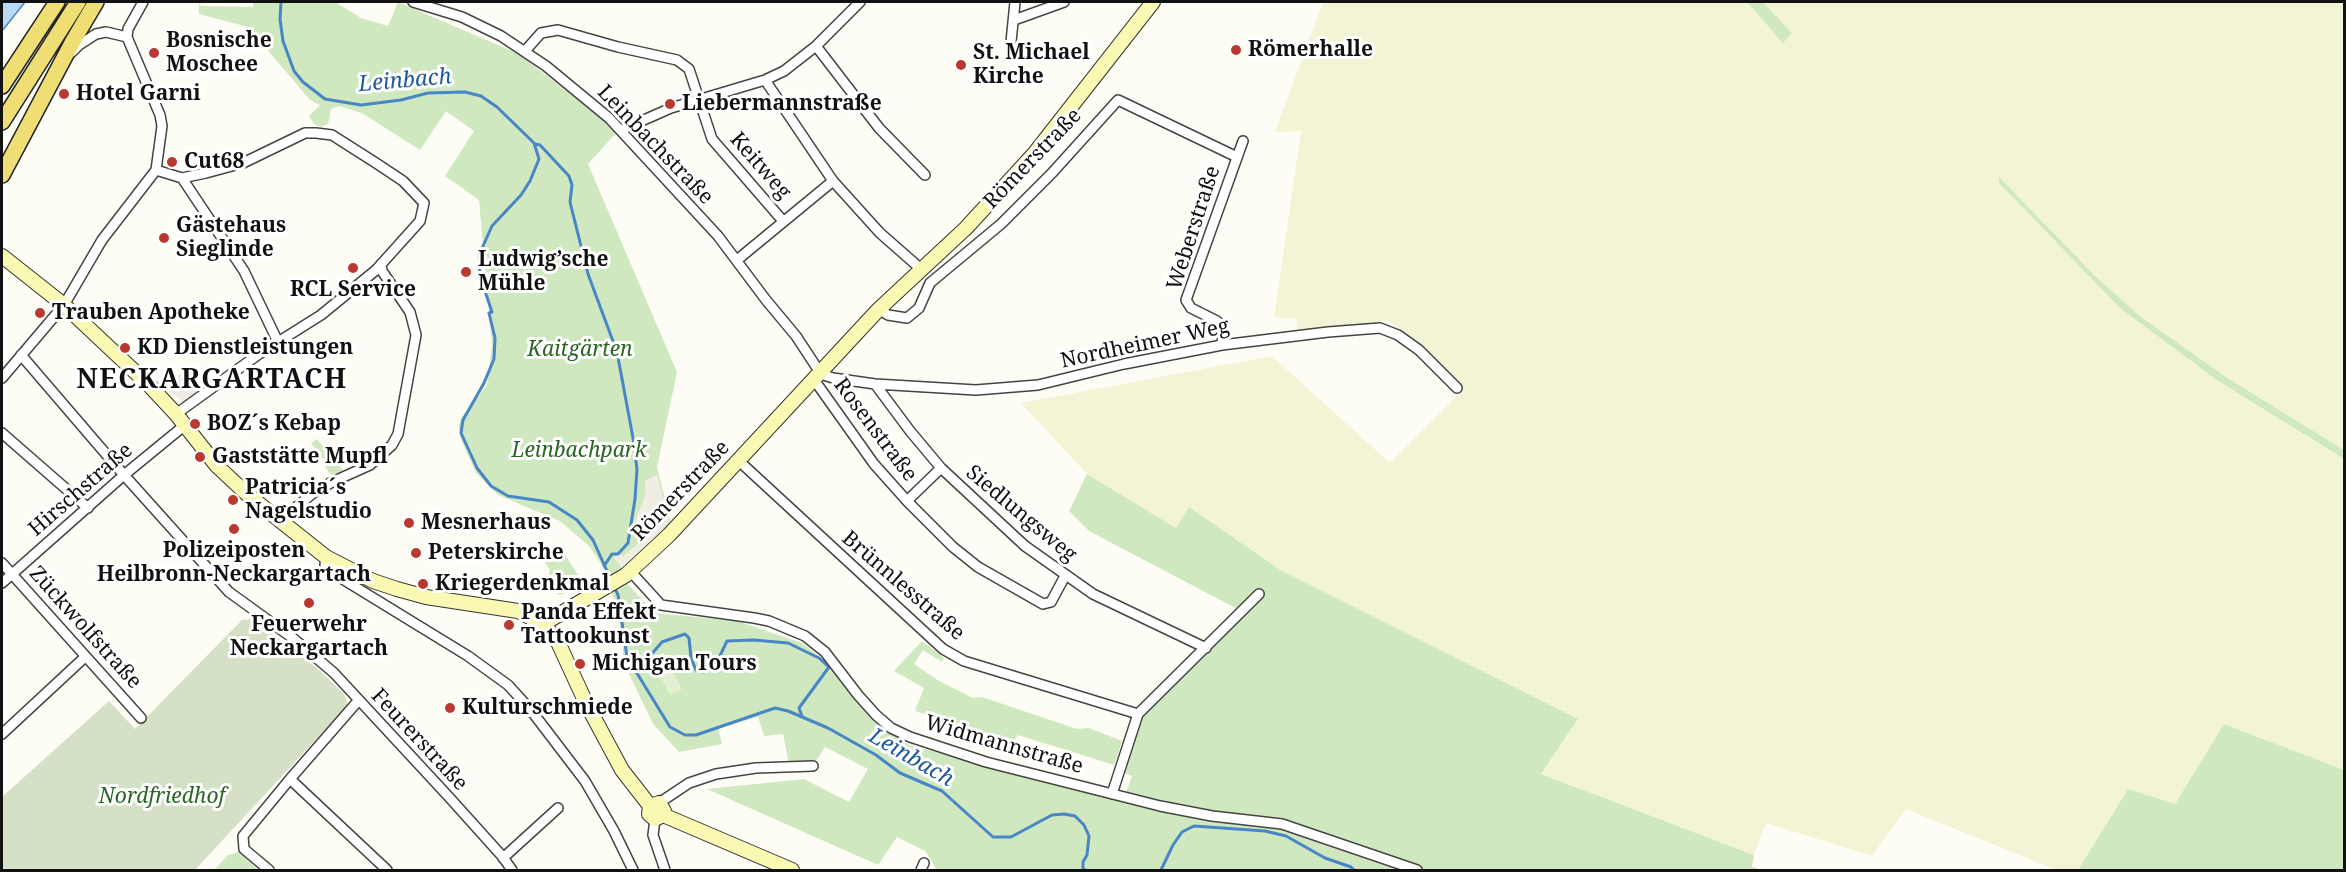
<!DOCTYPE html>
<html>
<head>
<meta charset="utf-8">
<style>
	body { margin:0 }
	#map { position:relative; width:2346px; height:872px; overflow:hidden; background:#fefdf5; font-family:"Noto Serif",serif }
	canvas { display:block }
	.frame { position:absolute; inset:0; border:3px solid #111; pointer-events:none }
</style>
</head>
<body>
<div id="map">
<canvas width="2346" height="872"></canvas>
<div class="frame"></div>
</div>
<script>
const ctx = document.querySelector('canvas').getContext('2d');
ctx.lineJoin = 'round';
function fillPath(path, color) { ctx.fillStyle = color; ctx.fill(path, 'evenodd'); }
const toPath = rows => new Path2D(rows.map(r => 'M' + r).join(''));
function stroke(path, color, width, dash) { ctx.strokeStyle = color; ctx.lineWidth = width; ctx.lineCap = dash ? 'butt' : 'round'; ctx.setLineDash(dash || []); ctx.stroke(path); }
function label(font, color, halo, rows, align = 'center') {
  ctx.font = font + ' "Noto Serif",serif'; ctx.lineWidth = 6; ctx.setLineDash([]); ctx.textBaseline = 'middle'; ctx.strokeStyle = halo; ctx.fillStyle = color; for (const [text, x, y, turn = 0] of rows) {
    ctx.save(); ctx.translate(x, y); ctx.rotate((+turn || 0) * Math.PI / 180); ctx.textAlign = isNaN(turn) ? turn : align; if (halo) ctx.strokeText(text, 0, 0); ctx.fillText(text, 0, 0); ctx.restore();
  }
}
fillPath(toPath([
	[1323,2,1747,2,1783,42,1792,33,1763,2,2344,2,2344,450,2229,379,2141,317,2094,275,1999,178,1999,183,2120,308,2307,437,2344,459,2344,770,2224,724,2175,804,2128,789,2078,870,2056,870,1906,809,1872,856,1766,823,1754,855,1541,774,1578,720,1279,569,1189,507,1176,528,1087,474,1021,403,1272,356,1390,463,1464,389,1390,321,1298,331,1296,319,1274,317,1301,131,1275,132]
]), '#f3f4d6');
fillPath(toPath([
	[199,2,201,6,253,7,253,2,335,2,361,18,388,26,398,2,519,54,618,131,588,164,677,372,657,467,671,523,619,575,655,613,737,621,802,643,828,663,883,728,909,745,1112,799,1115,792,1125,795,1132,776,1121,772,1140,716,1245,613,1089,531,1069,511,1087,474,1176,528,1189,507,1279,569,1578,719,1541,774,1754,855,1752,867,1763,870,937,870,925,851,897,837,878,865,707,789,804,779,849,802,868,769,825,747,814,764,789,764,783,734,764,736,758,717,718,728,722,744,679,752,653,724,623,661,623,642,615,600,602,574,606,571,589,546,560,521,498,495,476,473,461,440,459,426,461,418,487,385,492,345,479,200,445,176,474,131,446,111,420,150,362,113,339,106,331,109,328,124,321,127,314,124,309,116,320,105,310,100,248,27,199,14],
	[645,481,669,522,623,570,620,554,623,557,638,544,634,524,646,495],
	[1747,2,1763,2,1792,33,1783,43],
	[1999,177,2094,275,2141,317,2229,379,2344,450,2344,459,2217,380,2120,308,1999,183],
	[317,439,343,470,331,475,325,467,326,463,311,443],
	[564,553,582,581,587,578,589,582,575,590,559,595,547,582,550,570,543,559],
	[922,641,944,658,942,662,923,650,914,664,939,681,973,698,982,697,1077,729,1089,728,1122,741,1114,765,1018,735,1014,741,915,711,924,688,894,671],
	[2224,724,2344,770,2344,870,2078,870,2128,789,2175,804],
	[239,852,258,870,214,870,228,855]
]), '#d0e8bf');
fillPath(toPath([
	[253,619,318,669,342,692,346,698,347,704,344,709,195,870,2,870,2,797,109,701,135,729,242,620]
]), '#d5e1c6');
fillPath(toPath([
	[670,666,682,689,670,695,658,672]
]), '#e2efd1');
fillPath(toPath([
	[190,368,203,392,182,404,179,398,165,389,173,380,172,379],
	[657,474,669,522,623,570,614,558,620,554,623,557,638,544,634,524,646,495,645,481]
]), '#f0eee2');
const water = toPath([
	[2,2,25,2,2,31,2,2]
]);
fillPath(water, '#bcd9f3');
stroke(water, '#4886c5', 1.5);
stroke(toPath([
	[281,2,280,19,283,41,294,71,303,82,325,99,361,105,401,100,428,93,465,92,481,96,497,107,534,143,539,159,530,181,521,195,492,226,479,255,480,276,492,312,489,313,495,338,494,359,484,383,463,420,461,433,477,468,491,486,508,496,549,502,577,520,593,540,611,580],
	[535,144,540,145,569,176,572,185,570,202,588,274,617,352,633,438,637,469,635,499,628,543,618,554,612,554,604,566],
	[614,586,618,595,627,657,670,727,685,735,696,735,775,708,788,711,828,728,876,755,900,773,942,791,993,837,1011,837,1052,815,1064,814,1075,816,1084,825,1089,836,1087,855,1083,862,1083,870,1086,870],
	[629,659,636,663,644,663,662,642,685,634,689,638,691,658,696,670,704,672,712,668,717,662,727,641,754,640,788,643,819,658,829,667,799,708,802,716],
	[1161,870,1173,845,1182,832,1194,826,1265,831,1286,836,1325,858,1351,867,1354,870]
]), '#4886c5', 3);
const street = toPath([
	[413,2,462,17,501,36,546,66,609,118,718,236,766,300,796,336,821,374,833,378,875,384,976,390,1038,385,1124,364,1222,345,1328,332,1380,328,1398,335,1419,350,1457,388],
	[1014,20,1064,2],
	[1011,42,1015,2],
	[816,46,879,128,925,175],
	[525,51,541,33,558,30,618,47,677,60,689,69,712,139,783,221],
	[72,52,79,45,96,34,106,32,127,37],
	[765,80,833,181,880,233,921,269],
	[621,130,671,108,765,80,784,71,816,46,860,2],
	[156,170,182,178,206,173,243,163,305,133,316,133,332,135,376,163,403,181,424,203,420,221,376,270,321,315,259,354,176,414],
	[182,178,244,271,278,342],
	[737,260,833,181],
	[879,309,888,315,907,318,919,308,930,283,1001,224,1052,173,1118,100,1237,157],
	[1222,345,1223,331,1217,321,1191,308,1186,300,1243,141],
	[21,355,124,475,229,592,294,639,334,673,448,796,502,856,512,870],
	[2,378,64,305,102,240,156,170,162,126,160,115,127,37,128,29,143,2],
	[815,381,874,464,907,501,953,547,978,567,1043,604,1051,602,1065,576],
	[875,384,910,431,941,468,1025,546,1093,594,1206,648],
	[2,433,88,508],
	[739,461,943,649,964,661,1138,714],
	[907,501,941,468],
	[279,522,313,493,332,482,370,465,392,445,398,434,416,335,410,312,382,271,381,264],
	[326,557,325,565,331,572,468,656,508,685,530,709,585,781,614,831,633,870],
	[2,563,141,718],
	[631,572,661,605,754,618,769,621,805,636,825,652,858,695,876,715,891,728,910,737,986,762,1160,806,1212,816,1282,824,1417,870],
	[2,583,124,475,185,425],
	[2,734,85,657],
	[290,779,387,870],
	[1112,794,1138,714,1259,594],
	[659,803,689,783,716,774,756,768,813,766],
	[655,819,653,835,665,870],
	[503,858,558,808],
	[269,870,244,849,243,836,290,779,358,701],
	[921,870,924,863]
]);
const secondary = toPath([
	[2,256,64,305,149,385,176,414,217,466,248,495,326,557,373,581,397,589,426,597,518,611,543,624,557,640,586,703,622,770,650,806,649,814,655,819,663,815,664,811,659,803,650,806],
	[543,624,626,575,669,535,879,309,966,228,1034,154,1153,2],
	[663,815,792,870]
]);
const primary = toPath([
	[2,86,57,2],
	[2,122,78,2],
	[2,175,73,41,96,2]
]);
stroke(street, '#444', 12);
stroke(secondary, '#333', 16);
stroke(primary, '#222', 18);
stroke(street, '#fff', 9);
stroke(secondary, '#faf9b4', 14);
stroke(primary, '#efde74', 15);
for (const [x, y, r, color] of [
	[1236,50,6,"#b93830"],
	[154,53,6,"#b93830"],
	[961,65,6,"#b93830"],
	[64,94,6,"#b93830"],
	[670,104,6,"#b93830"],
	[172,162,6,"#b93830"],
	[164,238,6,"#b93830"],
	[353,268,6,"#b93830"],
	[466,272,6,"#b93830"],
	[40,313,6,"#b93830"],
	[125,348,6,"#b93830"],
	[195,424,6,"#b93830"],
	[200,457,6,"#b93830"],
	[233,500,6,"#b93830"],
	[409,523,6,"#b93830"],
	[234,529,6,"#b93830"],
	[416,553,6,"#b93830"],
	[423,584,6,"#b93830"],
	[309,603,6,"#b93830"],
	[509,625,6,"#b93830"],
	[580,664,6,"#b93830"],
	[450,708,6,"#b93830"]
]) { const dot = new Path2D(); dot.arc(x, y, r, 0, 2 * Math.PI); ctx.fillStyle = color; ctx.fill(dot); stroke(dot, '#fff', 2); }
label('bold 21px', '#111', '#fff', [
	["Bosnische",166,41],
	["Moschee",166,65],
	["Römerhalle",1248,50],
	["St. Michael",973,53],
	["Kirche",973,77],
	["Hotel Garni",76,94],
	["Liebermannstraße",682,104],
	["Cut68",184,162],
	["Gästehaus",176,226],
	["Sieglinde",176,250],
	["Ludwig’sche",478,260],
	["Mühle",478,284],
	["RCL Service",353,290,"center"],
	["Trauben Apotheke",52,313],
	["KD Dienstleistungen",137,348],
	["BOZ´s Kebap",207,424],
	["Gaststätte Mupfl",212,457],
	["Patricia´s",245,488],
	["Nagelstudio",245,512],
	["Mesnerhaus",421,523],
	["Polizeiposten",234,551,"center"],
	["Heilbronn-Neckargartach",234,575,"center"],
	["Peterskirche",428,553],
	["Kriegerdenkmal",435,584],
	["Panda Effekt",521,613],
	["Tattookunst",521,637],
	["Feuerwehr",309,625,"center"],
	["Neckargartach",309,649,"center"],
	["Michigan Tours",592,664],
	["Kulturschmiede",462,708]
], 'left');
label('21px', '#111', '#fff', [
	["Leinbachstraße",655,145,46],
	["Römerstraße",1033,159,-46],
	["Keitweg",760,166,49],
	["Weberstraße",1194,228,-72],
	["Nordheimer Weg",1145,344,-12],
	["Rosenstraße",875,430,53],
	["Hirschstraße",81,490,-41],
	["Römerstraße",681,491,-46],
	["Siedlungsweg",1021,514,40],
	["Brünnlesstraße",903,586,41],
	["Zückwolfstraße",85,628,48],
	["Feurerstraße",419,740,47],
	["Widmannstraße",1004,745,16]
]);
label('italic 21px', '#2b6524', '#fff', [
	["Kaitgärten",580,350],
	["Leinbachpark",579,451],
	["Nordfriedhof",162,797]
]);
label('italic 22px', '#20599c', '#fff', [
	["Leinbach",405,81,-5],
	["Leinbach",911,758,30]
]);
ctx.letterSpacing = '1.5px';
label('bold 27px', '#111', '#fff', [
	["NECKARGARTACH",212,380]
]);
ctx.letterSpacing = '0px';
</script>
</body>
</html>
